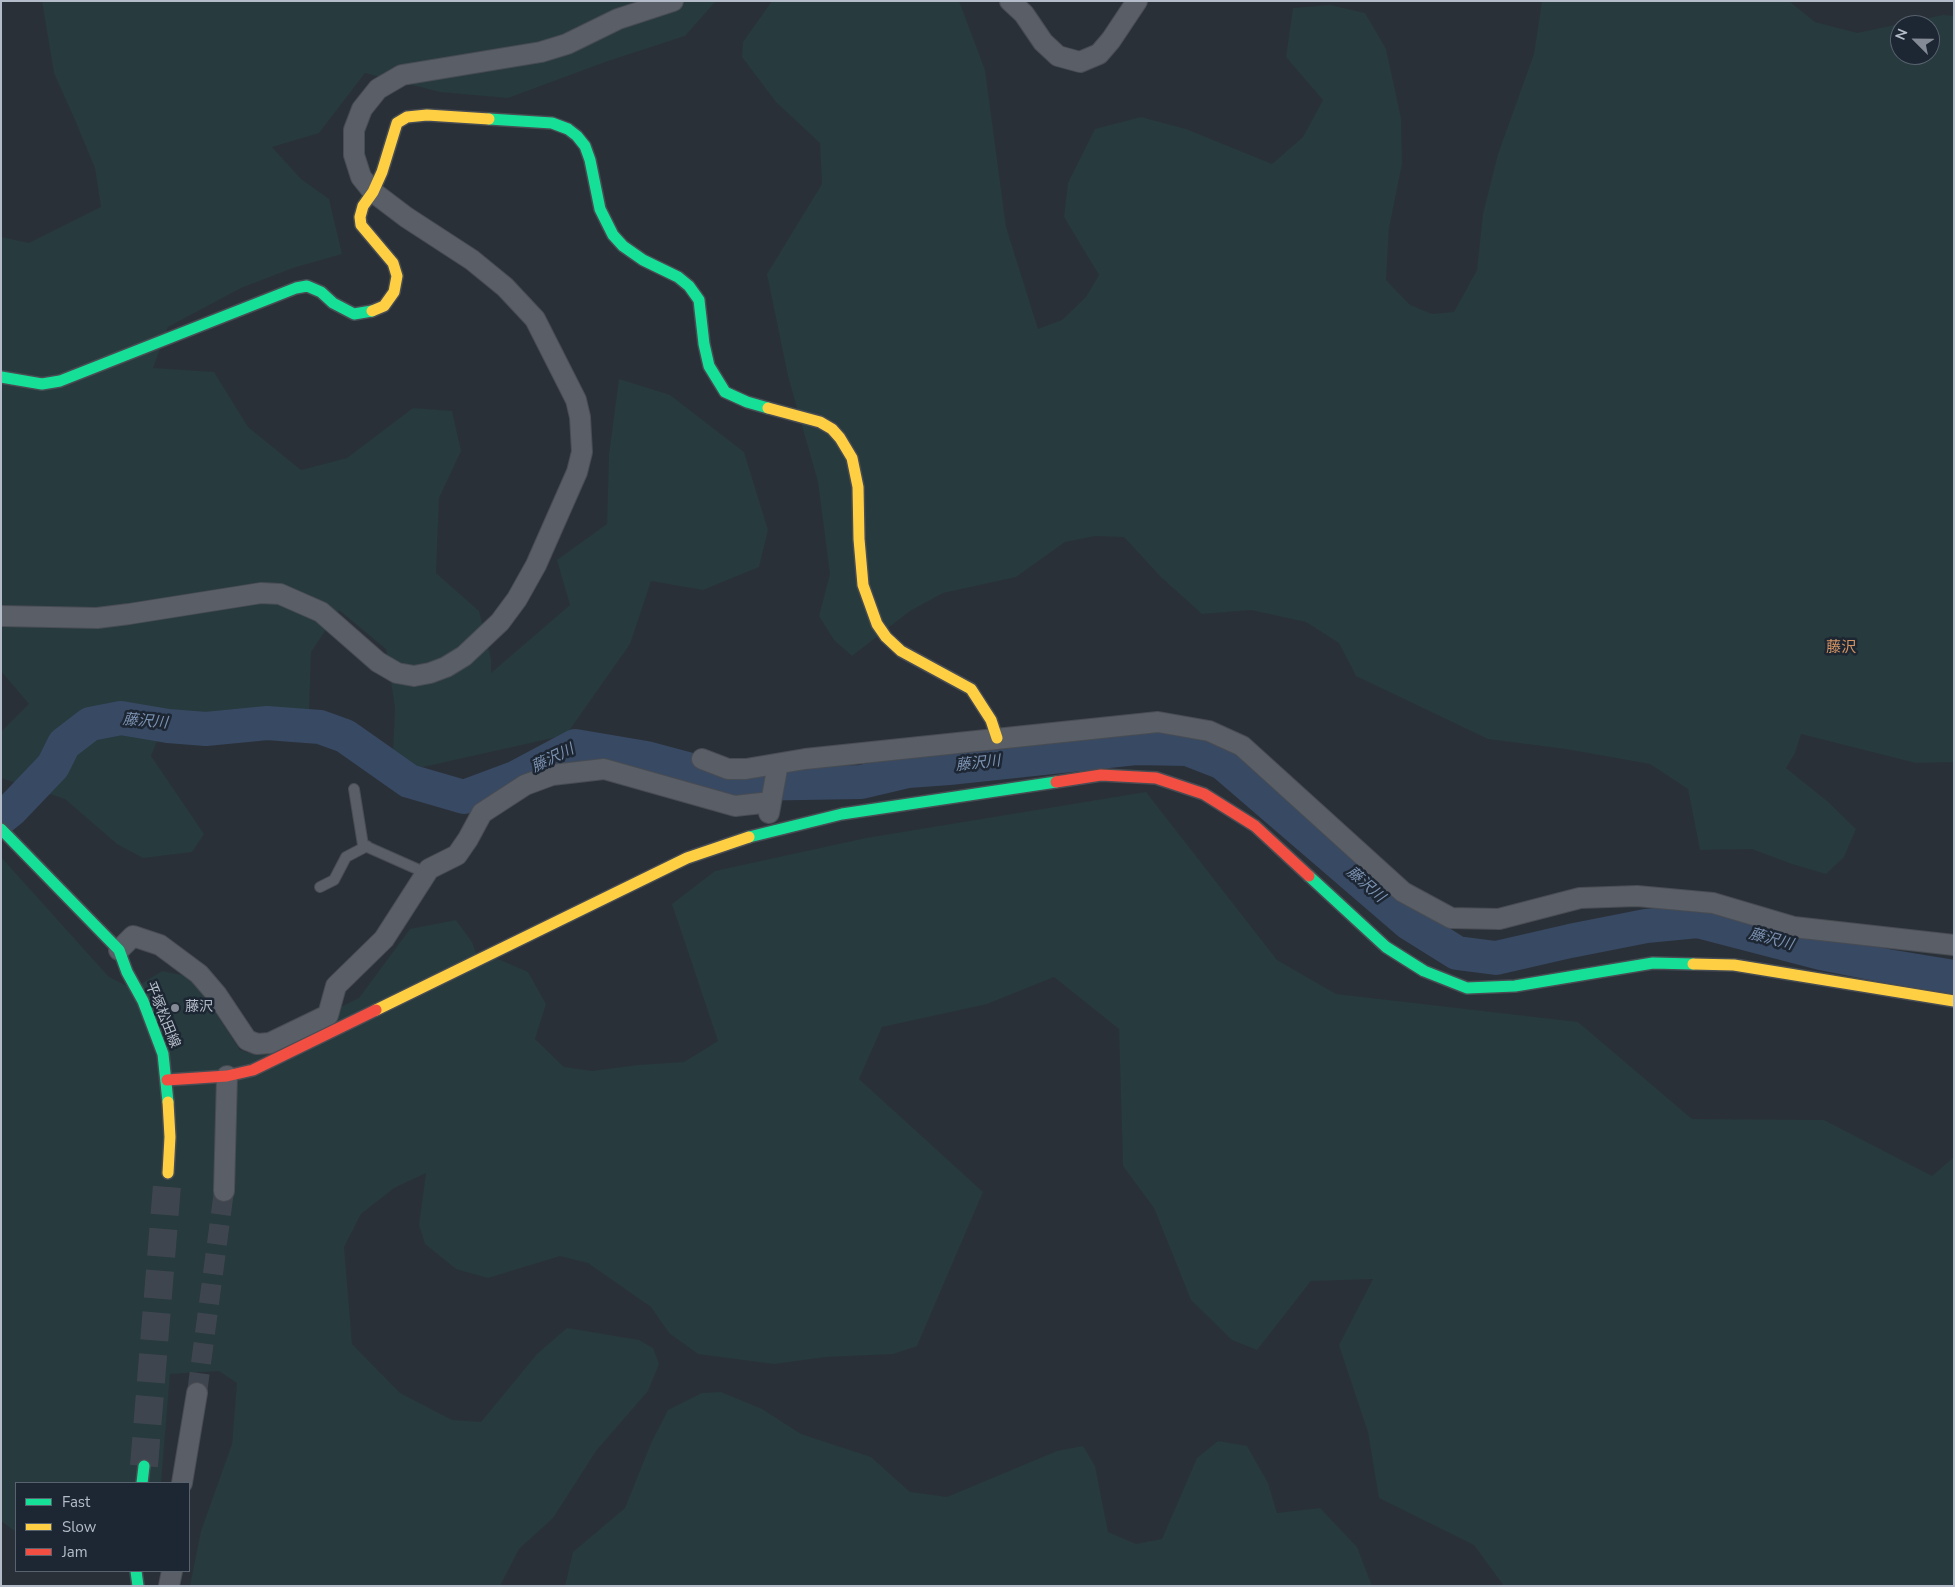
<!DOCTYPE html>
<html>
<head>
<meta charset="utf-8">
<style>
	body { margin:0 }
	#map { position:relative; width:1955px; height:1587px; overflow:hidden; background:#2a3038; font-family:"Nunito Sans",sans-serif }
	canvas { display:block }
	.frame { position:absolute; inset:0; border:2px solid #b4bcc9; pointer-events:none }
	.legend { position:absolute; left:15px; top:1482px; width:175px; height:90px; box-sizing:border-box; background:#1d2633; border:1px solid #59626f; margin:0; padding:6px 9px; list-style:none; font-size:15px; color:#b4bcc9 }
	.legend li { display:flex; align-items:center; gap:10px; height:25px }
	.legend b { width:25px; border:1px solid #59626f }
	.north { position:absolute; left:1890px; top:15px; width:50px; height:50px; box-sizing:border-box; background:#1d2633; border:1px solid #59626f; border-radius:50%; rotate:293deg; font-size:14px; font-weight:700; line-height:20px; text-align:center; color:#b4bcc9 }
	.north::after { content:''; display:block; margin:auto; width:18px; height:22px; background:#848b96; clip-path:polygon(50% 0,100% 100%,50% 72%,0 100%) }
</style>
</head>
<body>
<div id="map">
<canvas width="1955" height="1587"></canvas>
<div class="frame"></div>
<ul class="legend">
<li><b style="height:6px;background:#16e098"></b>Fast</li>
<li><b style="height:6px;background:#ffcf43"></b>Slow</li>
<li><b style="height:6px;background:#f24e42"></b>Jam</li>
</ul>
<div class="north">N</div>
</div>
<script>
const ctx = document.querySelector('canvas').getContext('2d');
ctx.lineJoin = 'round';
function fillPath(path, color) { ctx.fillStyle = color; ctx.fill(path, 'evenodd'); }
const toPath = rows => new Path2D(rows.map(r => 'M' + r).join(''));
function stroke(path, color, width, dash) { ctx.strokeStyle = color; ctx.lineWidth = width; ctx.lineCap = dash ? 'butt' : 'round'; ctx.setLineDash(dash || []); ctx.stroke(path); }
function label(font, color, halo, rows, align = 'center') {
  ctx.font = font + ' "Nunito Sans","Noto Sans JP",sans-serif'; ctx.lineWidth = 5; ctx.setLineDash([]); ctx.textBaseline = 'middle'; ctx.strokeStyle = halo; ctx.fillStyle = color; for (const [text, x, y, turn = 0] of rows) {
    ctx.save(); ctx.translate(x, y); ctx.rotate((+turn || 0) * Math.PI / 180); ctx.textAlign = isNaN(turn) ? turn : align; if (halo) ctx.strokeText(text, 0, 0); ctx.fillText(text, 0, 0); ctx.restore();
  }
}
fillPath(toPath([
	[42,1,716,1,685,36,608,61,508,98,440,92,365,73,319,133,272,147,301,179,329,199,342,254,293,268,241,288,168,327,153,368,214,372,248,427,301,470,347,458,413,408,452,411,461,451,439,498,436,573,479,611,491,659,491,673,570,605,557,560,607,524,609,454,619,379,670,395,744,452,768,530,759,567,703,590,651,581,630,644,566,735,414,769,393,752,395,708,386,649,339,610,311,652,309,712,159,736,151,756,204,834,192,852,143,858,117,844,65,799,1,778,1,732,29,704,1,671,1,237,29,243,101,207,95,168,75,120,54,73],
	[772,1,959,1,985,70,1006,227,1038,329,1062,320,1086,297,1099,275,1064,217,1068,183,1095,129,1141,117,1186,129,1272,164,1303,137,1323,100,1286,57,1293,8,1330,5,1365,13,1386,49,1401,118,1402,164,1389,228,1386,280,1410,305,1432,314,1454,312,1477,270,1483,214,1498,154,1534,54,1542,1,1789,1,1815,22,1857,33,1943,15,1954,16,1954,762,1916,763,1801,734,1795,753,1786,768,1827,801,1856,829,1844,857,1826,874,1792,864,1752,849,1700,850,1688,789,1650,764,1566,749,1488,739,1356,676,1339,643,1306,622,1251,610,1202,614,1161,577,1124,537,1095,536,1065,542,1016,577,943,593,910,611,852,656,834,640,819,616,830,574,818,482,788,376,767,274,822,184,820,143,776,102,742,57,743,42],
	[1900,25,1930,25,1930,55,1900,55],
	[1146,792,1277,960,1336,994,1578,1022,1692,1119,1824,1120,1932,1176,1954,1157,1954,1582,1950,1586,1504,1586,1474,1545,1379,1498,1368,1432,1339,1345,1373,1279,1311,1281,1257,1350,1232,1340,1191,1300,1154,1208,1123,1166,1119,1029,1054,977,987,1004,882,1027,859,1079,983,1192,917,1346,893,1354,826,1357,774,1364,698,1354,669,1333,651,1307,588,1263,560,1256,488,1278,456,1269,425,1244,419,1225,426,1173,394,1188,361,1214,344,1247,352,1344,400,1393,452,1420,481,1422,537,1354,567,1328,639,1340,653,1348,659,1364,648,1391,596,1451,553,1518,519,1549,500,1586,190,1586,201,1531,232,1444,237,1383,219,1371,170,1374,161,1483,16,1483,16,1532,1,1521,1,857,109,977,133,989,162,971,192,977,240,1050,249,1053,359,998,410,929,456,920,472,942,478,959,498,959,528,972,546,1004,535,1039,564,1067,592,1071,638,1065,684,1062,718,1041,672,904,715,871,866,838],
	[721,1392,762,1409,801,1434,871,1457,910,1492,947,1497,1057,1451,1083,1446,1095,1466,1108,1532,1136,1544,1162,1539,1197,1458,1218,1441,1247,1446,1268,1483,1277,1513,1320,1508,1357,1547,1372,1586,565,1586,573,1552,625,1508,651,1443,668,1410,702,1393]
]), '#273a3e');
stroke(toPath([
	[1,818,11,810,53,766,64,744,90,724,121,718,168,726,206,729,267,723,320,727,345,736,409,781,464,797,515,778,575,746,646,758,743,784,861,782,908,771,949,768,1136,748,1187,749,1223,763,1409,923,1457,953,1496,958,1570,941,1646,926,1698,921,1821,953,1887,966,1954,977]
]), '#384963', 34);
stroke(toPath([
	[197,1393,224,1191]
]), '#3f454e', 20, [20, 10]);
stroke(toPath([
	[144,1466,168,1173]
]), '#3f454e', 28, [28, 14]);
const lane = toPath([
	[354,789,363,845,426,873],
	[320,887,334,880,346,857,367,846]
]);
const street = toPath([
	[1010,1,1024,14,1043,42,1058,56,1080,62,1099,54,1111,40,1137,1],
	[1,616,97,618,129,614,261,593,280,594,321,612,378,662,397,673,414,676,430,673,446,667,464,656,500,622,517,599,536,565,577,472,582,452,580,417,576,400,535,319,505,287,472,260,406,217,373,192,361,177,354,155,354,130,362,109,378,89,402,75,541,52,567,44,618,19,673,1],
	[702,759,728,769,746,769,805,759,1158,722,1209,731,1242,746,1403,892,1451,918,1499,919,1580,898,1637,896,1713,903,1794,927,1954,945],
	[769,813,778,764],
	[119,950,133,936,160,945,199,974,217,995,247,1040,257,1044,270,1043,328,1015,336,986,384,939,429,869,457,855,468,839,482,813,525,785,552,775,604,769,735,806,771,802],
	[224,1191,227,1076],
	[182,1483,197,1393],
	[169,1586,172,1571]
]);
const fast = toPath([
	[489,119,552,123,568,129,577,136,585,146,590,160,600,209,613,235,623,246,643,260,678,277,689,286,699,300,704,344,709,366,725,392,747,402,768,408],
	[1,377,42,384,60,381,296,288,307,286,321,292,333,303,354,314,372,311],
	[1,829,119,950,127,972,143,1001,163,1054,168,1102],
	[749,837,842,814,1056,782],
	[1309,876,1386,947,1424,971,1467,988,1515,986,1653,963,1693,964],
	[142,1483,144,1466],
	[136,1571,138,1586]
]);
const slow = toPath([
	[372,311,384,306,394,292,397,276,393,263,361,225,360,217,363,206,373,192,382,172,397,123,407,117,427,115,489,119],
	[768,408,820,422,832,429,840,438,852,458,858,487,859,539,863,585,877,624,886,637,901,651,971,689,991,720,997,738],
	[1693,964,1734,965,1954,1001],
	[376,1010,687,858,749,837],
	[168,1173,170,1137,168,1102]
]);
const jam = toPath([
	[1056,782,1101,775,1156,778,1204,794,1255,826,1309,876],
	[167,1080,227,1076,253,1070,376,1010]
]);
stroke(lane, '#484c53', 12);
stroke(street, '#484c53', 22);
stroke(fast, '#484c53', 14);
stroke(slow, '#484c53', 14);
stroke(jam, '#484c53', 14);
stroke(lane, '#5a5e66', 10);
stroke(street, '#5a5e66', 20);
stroke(fast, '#16e098', 11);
stroke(slow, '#ffcf43', 11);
stroke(jam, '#f24e42', 11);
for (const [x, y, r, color] of [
	[175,1008,5,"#848b96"]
]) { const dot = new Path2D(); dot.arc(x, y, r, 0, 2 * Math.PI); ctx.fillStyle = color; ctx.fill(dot); stroke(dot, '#1d2633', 2); }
label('14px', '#b4bcc9', '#1d2633', [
	["藤沢",185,1008]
], 'left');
label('14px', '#b4bcc9', '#1d2633', [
	["平塚松田線",162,1015,68]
]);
label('15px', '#d59563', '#1d2633', [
	["藤沢",1841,648]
]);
label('italic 15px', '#7c92b1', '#1d2633', [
	["藤沢川",145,722,5],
	["藤沢川",553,759,-26],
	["藤沢川",978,764,-6],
	["藤沢川",1365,885,41],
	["藤沢川",1771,940,15]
]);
</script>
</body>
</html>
